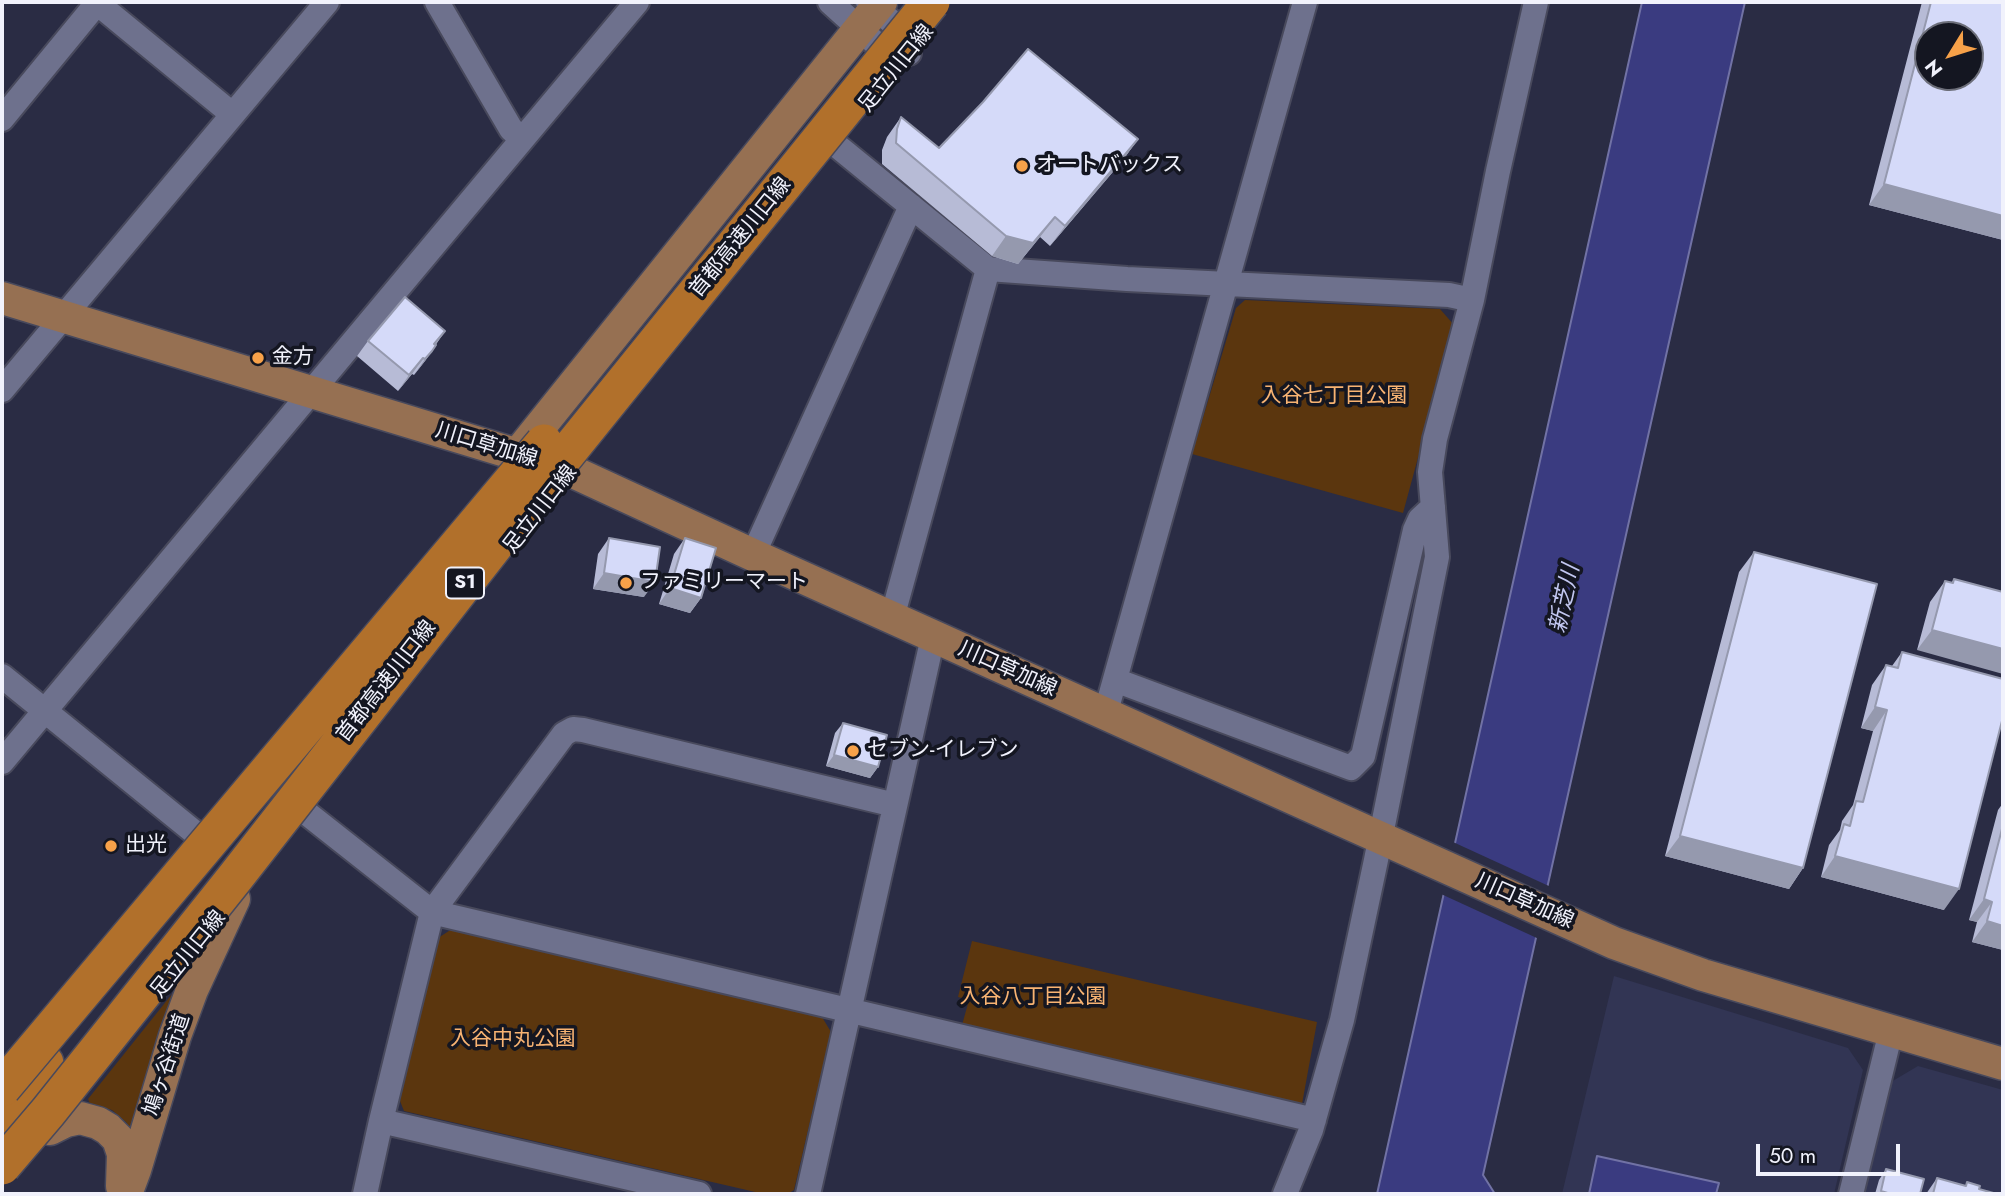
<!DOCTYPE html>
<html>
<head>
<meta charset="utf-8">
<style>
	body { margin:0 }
	#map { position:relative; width:2005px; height:1196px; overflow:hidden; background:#2a2c44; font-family:Jost,sans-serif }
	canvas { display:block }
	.frame { position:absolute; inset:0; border:4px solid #f1f2fc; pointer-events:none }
	.north { position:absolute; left:1914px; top:21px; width:70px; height:70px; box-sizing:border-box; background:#141621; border:2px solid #6c6e79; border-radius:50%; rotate:232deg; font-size:19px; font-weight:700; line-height:28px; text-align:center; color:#f1f2fc }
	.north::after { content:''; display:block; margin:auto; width:24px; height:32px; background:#f7a149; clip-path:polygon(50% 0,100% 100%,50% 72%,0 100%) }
	.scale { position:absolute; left:1756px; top:1144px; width:144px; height:32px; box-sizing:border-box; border:4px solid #f1f2fc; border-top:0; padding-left:9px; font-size:21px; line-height:24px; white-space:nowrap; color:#f1f2fc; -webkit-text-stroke:5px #141621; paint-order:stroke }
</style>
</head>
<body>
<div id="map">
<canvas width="2005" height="1196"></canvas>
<div class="frame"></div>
<div class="north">N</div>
<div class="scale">50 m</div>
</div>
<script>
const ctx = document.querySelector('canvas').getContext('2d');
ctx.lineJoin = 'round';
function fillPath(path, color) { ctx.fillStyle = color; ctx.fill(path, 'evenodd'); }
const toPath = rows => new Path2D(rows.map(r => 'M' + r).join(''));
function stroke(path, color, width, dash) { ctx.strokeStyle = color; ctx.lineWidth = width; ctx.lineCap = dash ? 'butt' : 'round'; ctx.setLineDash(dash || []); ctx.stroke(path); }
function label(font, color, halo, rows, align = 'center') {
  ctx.font = font + ' Jost,"Noto Sans JP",sans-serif'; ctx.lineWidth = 7; ctx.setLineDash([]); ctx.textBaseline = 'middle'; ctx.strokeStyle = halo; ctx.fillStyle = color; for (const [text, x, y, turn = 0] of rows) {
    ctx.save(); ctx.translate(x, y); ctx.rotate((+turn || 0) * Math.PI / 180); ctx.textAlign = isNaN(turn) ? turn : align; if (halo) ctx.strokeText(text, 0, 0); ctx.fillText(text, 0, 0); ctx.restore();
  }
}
fillPath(toPath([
	[1614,976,1848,1048,1863,1070,1834,1194,1562,1194],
	[1918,1066,2003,1090,2003,1194,1864,1194,1891,1082]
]), '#323554');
fillPath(toPath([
	[1245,300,1440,309,1454,325,1403,513,1192,454,1236,308],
	[452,929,822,1017,831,1032,794,1190,787,1194,764,1194,404,1111,400,1101,438,938],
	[972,941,1317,1022,1302,1104,962,1025,969,1000,958,997],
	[184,979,134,1133,126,1122,112,1110,90,1104,88,1099]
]), '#5b360e');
const water = toPath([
	[1642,2,1745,2,1483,1175,1495,1194,1377,1194,1642,2],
	[1597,1156,1719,1183,1716,1194,1589,1194,1597,1156]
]);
fillPath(water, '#3a3b80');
stroke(water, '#7172a5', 2);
fillPath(toPath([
	[1453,842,1551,887,1539,939,1441,894]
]), '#2a2c44');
const minor = toPath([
	[92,2,97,3,232,114],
	[437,2,511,129,521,138],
	[830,2,883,50,909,53,899,28,868,2],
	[2,119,98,2],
	[836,145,988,269,1127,279,1449,295,1472,300],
	[2,390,327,2],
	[753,555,911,206],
	[892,618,988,269],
	[2,676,199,836],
	[1115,680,1351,768,1363,756,1415,530,1420,519,1433,507],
	[1105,715,1305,2],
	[2,762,637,2],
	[304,811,432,912,1314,1120],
	[381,1121,699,1194],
	[365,1194,381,1121,432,912,564,734,573,729,583,730,895,805],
	[808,1194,933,637],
	[1285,1194,1311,1130,1342,1020,1376,860,1437,557,1430,472,1435,439,1472,300,1498,171,1536,2],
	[1851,1194,1891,1031]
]);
const major = toPath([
	[2,298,571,471,753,555,1614,943,1703,975,2003,1064],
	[514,459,881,2],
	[50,1129,66,1121,80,1118,98,1123,108,1129,118,1139,123,1154,122,1186],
	[126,1194,135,1170,175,1036,192,990,234,899]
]);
const highway = toPath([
	[2,1117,45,1063]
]);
stroke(minor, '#48495c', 28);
stroke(major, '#48495c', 35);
stroke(highway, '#48495c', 40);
stroke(minor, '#6e718d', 24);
stroke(major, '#967052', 32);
stroke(highway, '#b1702b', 37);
const highwayBridge = toPath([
	[2,1088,544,443],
	[2,1166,48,1112,234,879,551,473,931,2]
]);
stroke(highwayBridge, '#48495c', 40, []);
stroke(highwayBridge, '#b1702b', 37);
fillPath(toPath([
	[1922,2,2003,2,2003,240,1869,205],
	[901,117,939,148,1138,139,1123,160,1050,246,1040,237,1018,264,992,256,882,164,882,150,887,137],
	[445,331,425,361,414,375,412,374,398,391,357,356,368,341],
	[609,538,644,597,593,589,598,554],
	[685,538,701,598,690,613,659,604,674,554],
	[1754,552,1803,868,1789,889,1665,856,1739,572],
	[1954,579,2003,592,1917,650,1930,602,1945,581,1951,583],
	[1902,652,1944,910,1821,877,1829,845,1840,830,1842,821,1853,805,1873,731,1861,728,1872,685,1886,665,1892,666],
	[843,723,878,767,870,778,826,766,835,733],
	[2003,803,2003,950,1972,942,1977,922,1969,920,1998,810],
	[1886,1169,1920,1194,1875,1194,1879,1180],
	[1937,1178,1933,1194,1926,1194]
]), '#b7bbd6');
fillPath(toPath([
	[1138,139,1123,160,1050,246,1065,226],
	[1884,184,2003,216,2003,240,1869,205],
	[1055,217,1040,237,1018,264,992,256,1006,236],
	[436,345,425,361,414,375,425,359],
	[423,358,412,374,398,391,409,375],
	[604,573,655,582,644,597,593,589],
	[670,588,701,598,690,613,659,604],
	[1932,630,2003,649,2003,674,1917,650],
	[1875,707,1887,710,1873,731,1861,728],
	[834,755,878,767,870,778,826,766],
	[1680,836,1803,868,1789,889,1665,856],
	[1835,856,1959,889,1944,910,1821,877],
	[1984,899,1992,902,1977,922,1969,920],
	[1987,921,2003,926,2003,950,1972,942]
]), '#9599ae');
const building = toPath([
	[1931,2,2003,2,2003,216,1884,184,1931,2],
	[1928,35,1970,35,1970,77,1928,77,1928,35],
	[1028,49,1138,139,1065,226,1055,217,1033,243,1006,236,896,143,897,129,901,117,939,148,983,102,1028,49],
	[405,297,445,331,434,344,436,345,432,351,425,359,423,358,409,375,368,341,405,297],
	[609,538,660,547,655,582,604,573,609,538],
	[685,538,716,548,701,598,670,588,685,538],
	[1754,552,1877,584,1803,868,1680,836,1754,552],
	[1954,579,2003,592,2003,649,1932,630,1945,581,1953,583,1954,579],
	[1902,652,2003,679,2003,717,1959,889,1835,856,1844,824,1850,826,1856,801,1863,802,1887,710,1875,707,1886,665,1898,668,1902,652],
	[843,723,887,735,878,767,834,755,843,723],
	[2003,825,2003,926,1987,921,1992,902,1984,899,2003,825],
	[1886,1169,1924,1179,1920,1194,1891,1194,1881,1191,1886,1169],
	[1937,1178,1966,1186,1967,1182,1980,1186,1979,1189,1997,1194,1933,1194,1937,1178]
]);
fillPath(building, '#d5daf9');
stroke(building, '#9599ae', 2);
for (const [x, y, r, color] of [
	[1022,166,7,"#f7a149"],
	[258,358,7,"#f7a149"],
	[626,583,7,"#f7a149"],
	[853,751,7,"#f7a149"],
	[111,846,7,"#f7a149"]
]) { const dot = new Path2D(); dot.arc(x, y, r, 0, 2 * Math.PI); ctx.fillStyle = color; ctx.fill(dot); stroke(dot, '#141621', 2.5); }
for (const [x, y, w] of [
	[465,583,38]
]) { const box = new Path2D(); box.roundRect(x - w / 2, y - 15.5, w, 31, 5); ctx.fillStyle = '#141621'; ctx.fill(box); stroke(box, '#f1f2fc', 2); }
label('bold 19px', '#f1f2fc', null, [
	["S1",465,583]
]);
label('21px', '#f1f2fc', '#141621', [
	["足立川口線",897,69,-51],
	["首都高速川口線",741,238,-51],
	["川口草加線",486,446,17],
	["足立川口線",541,510,-52],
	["川口草加線",1007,670,24],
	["首都高速川口線",387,682,-52],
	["川口草加線",1524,902,24],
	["足立川口線",189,955,-51],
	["鳩ヶ谷街道",168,1065,-72]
]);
label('21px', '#f1f2fc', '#141621', [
	["オートバックス",1036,166],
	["金方",272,358],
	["ファミリーマート",640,583],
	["セブン-イレブン",867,751],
	["出光",125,846]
], 'left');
label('21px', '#f8b372', '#141621', [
	["入谷七丁目公園",1334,397],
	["入谷八丁目公園",1033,998],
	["入谷中丸公園",513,1040]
]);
label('italic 23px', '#c2c7f0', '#141621', [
	["新芝川",1566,599,-78]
]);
</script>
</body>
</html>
